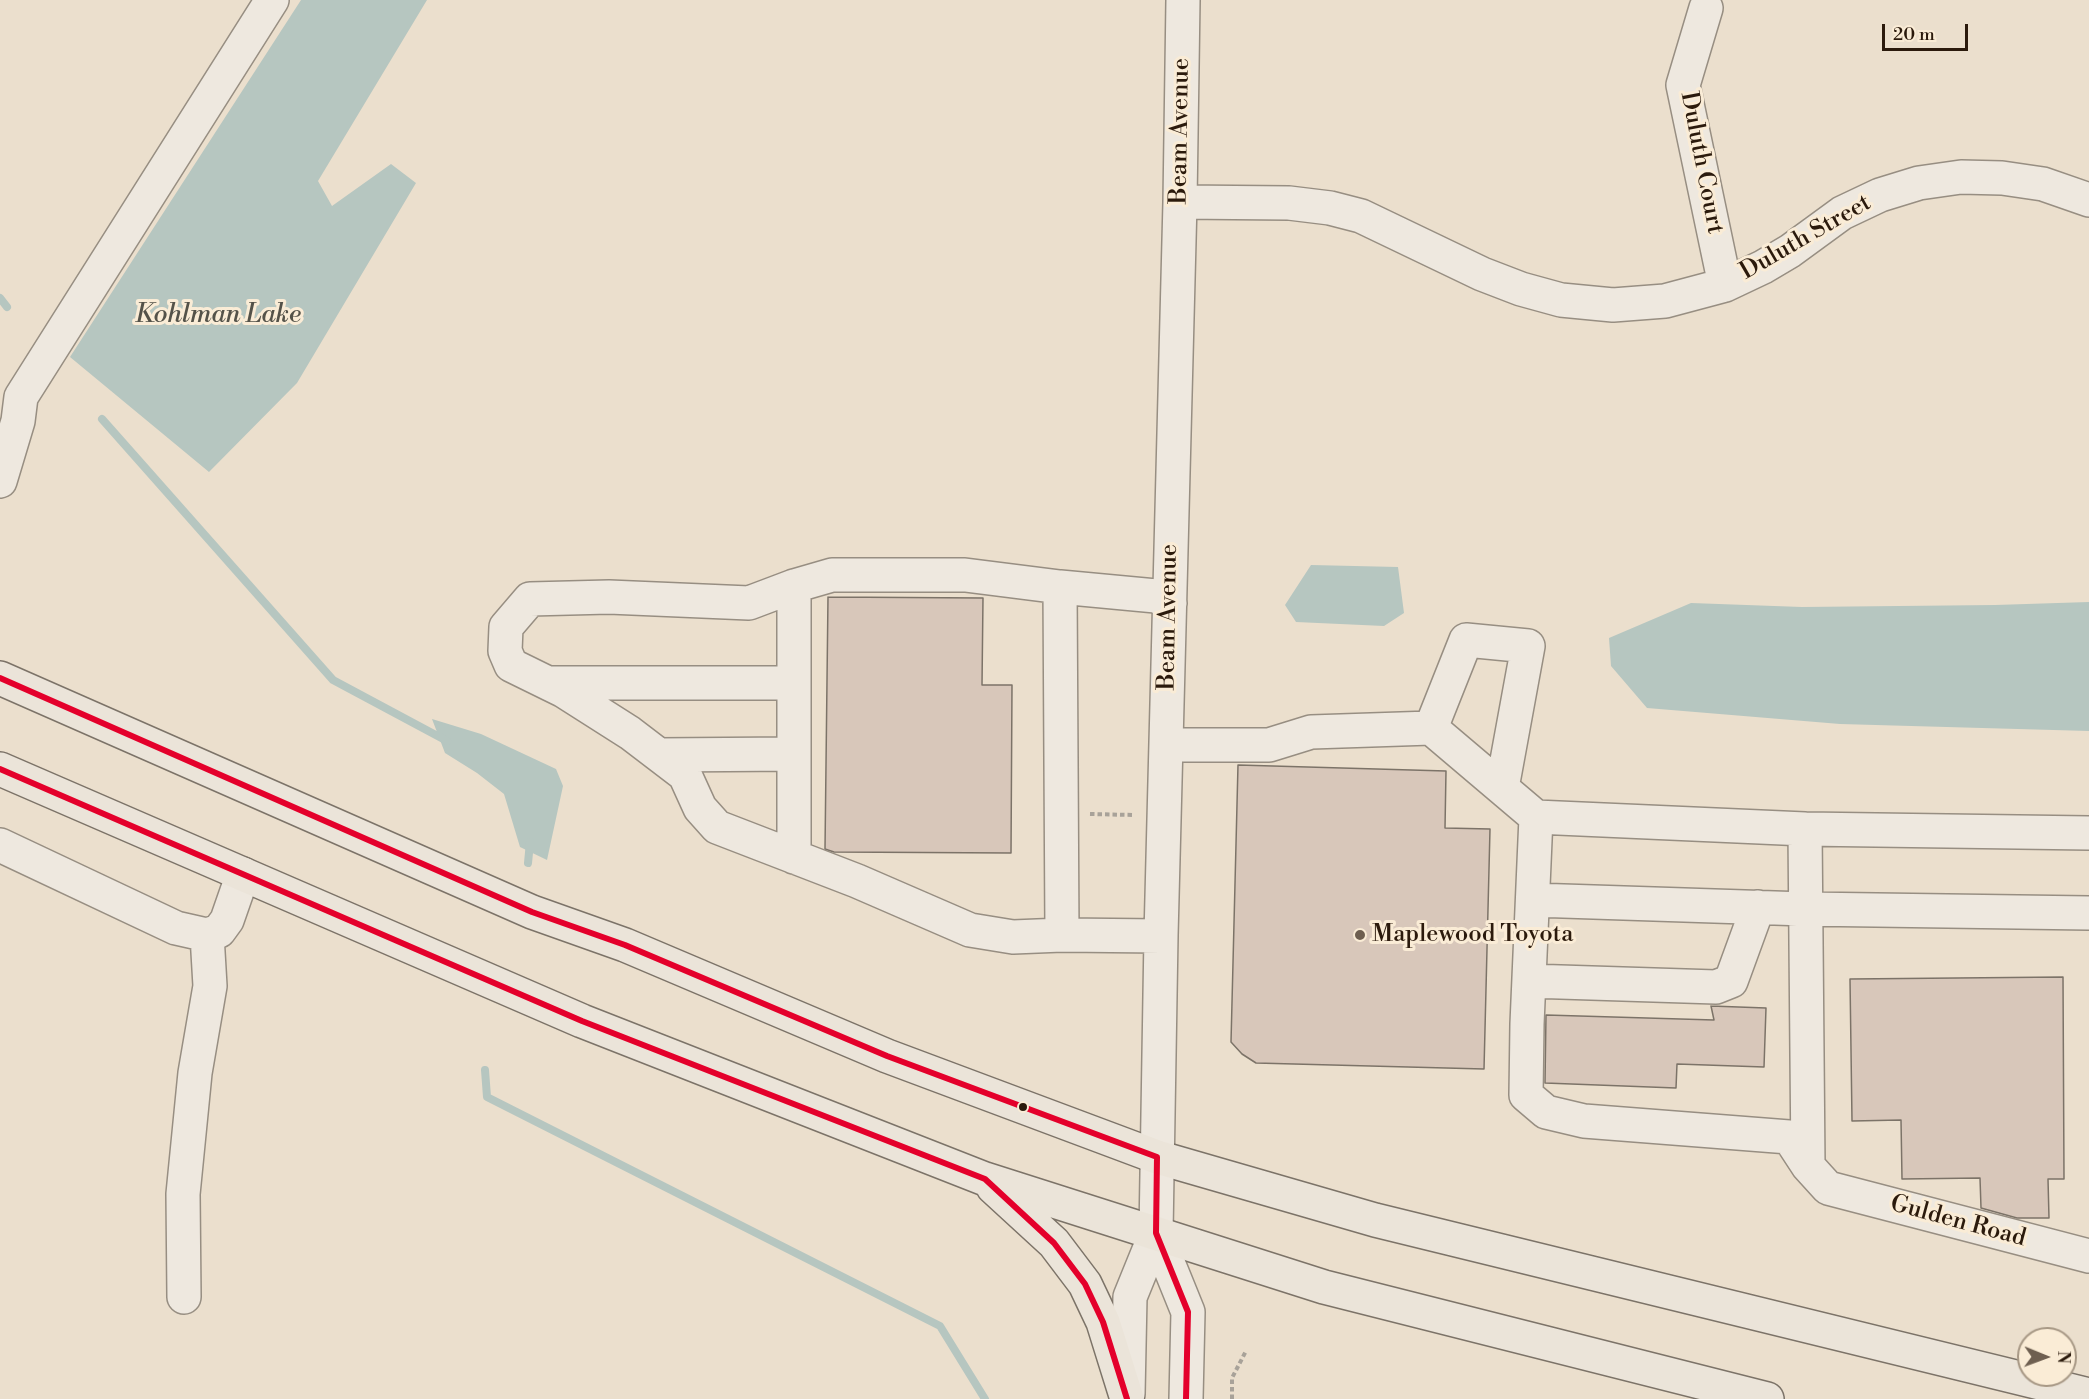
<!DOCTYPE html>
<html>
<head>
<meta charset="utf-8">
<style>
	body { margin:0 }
	#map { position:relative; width:2089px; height:1399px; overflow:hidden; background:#ebdfcd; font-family:"Libre Bodoni",serif }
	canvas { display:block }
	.north { position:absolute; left:2017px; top:1327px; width:60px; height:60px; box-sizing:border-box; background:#faecd6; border:2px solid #a79885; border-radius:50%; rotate:91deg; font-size:16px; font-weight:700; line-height:24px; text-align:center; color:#2b1a0c }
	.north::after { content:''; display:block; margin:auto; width:21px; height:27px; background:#6e5f50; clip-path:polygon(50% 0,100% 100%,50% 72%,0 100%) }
	.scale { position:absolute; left:1882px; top:24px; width:86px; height:27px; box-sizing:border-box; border:3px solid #2b1a0c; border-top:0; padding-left:8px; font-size:18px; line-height:21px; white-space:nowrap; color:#2b1a0c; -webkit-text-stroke:4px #faecd6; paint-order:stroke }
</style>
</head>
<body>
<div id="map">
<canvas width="2089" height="1399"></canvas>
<div class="north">N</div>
<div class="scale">20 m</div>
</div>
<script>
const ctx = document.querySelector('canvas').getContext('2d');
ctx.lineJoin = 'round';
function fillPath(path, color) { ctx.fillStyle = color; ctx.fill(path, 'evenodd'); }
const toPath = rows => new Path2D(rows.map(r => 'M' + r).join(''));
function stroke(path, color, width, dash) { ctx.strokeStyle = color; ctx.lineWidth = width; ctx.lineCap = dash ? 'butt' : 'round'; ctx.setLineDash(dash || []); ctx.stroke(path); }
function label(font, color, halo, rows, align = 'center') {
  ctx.font = font + ' "Libre Bodoni",serif'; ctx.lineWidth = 6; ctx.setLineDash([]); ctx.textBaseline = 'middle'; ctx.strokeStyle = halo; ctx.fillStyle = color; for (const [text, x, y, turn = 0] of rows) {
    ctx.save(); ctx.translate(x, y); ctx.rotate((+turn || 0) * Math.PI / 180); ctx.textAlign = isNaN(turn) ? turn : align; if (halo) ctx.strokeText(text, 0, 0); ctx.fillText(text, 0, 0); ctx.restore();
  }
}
fillPath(toPath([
	[301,0,427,0,318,181,332,206,391,164,416,183,297,383,209,472,70,357],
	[1311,565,1398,567,1404,613,1384,626,1296,622,1285,605],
	[2089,602,2089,731,1840,724,1647,708,1611,666,1609,638,1691,603,1802,607,1995,605],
	[432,719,481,734,556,769,563,786,547,860,520,847,504,794,477,773,445,753]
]), '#b6c6c0');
stroke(toPath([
	[0,298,7,307],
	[102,419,333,680,447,741],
	[528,863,530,842],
	[485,1070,487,1097,940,1326,985,1399]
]), '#b6c6c0', 8);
const building = toPath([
	[828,597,983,598,982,685,1012,685,1011,853,834,852,825,849,828,597],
	[1238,765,1446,771,1445,828,1490,829,1484,1069,1256,1063,1242,1054,1231,1042,1238,765],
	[2063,977,2064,1179,2048,1179,2049,1218,2017,1218,1981,1208,1980,1178,1902,1179,1901,1120,1852,1121,1850,979,2063,977],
	[1711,1006,1766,1008,1764,1067,1677,1064,1676,1088,1545,1083,1546,1015,1714,1020,1711,1006]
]);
fillPath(building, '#d8c7ba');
stroke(building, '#7c7368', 1.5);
const minor = toPath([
	[1706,8,1683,85,1725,285],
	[1180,202,1289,203,1330,208,1361,216,1482,274,1521,289,1561,300,1613,305,1665,301,1725,285,1763,267,1790,251,1842,213,1880,195,1919,183,1961,177,2002,178,2043,184,2089,200],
	[0,481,18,421,21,397,272,0],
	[1060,587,965,575,832,575,794,586,749,603,609,597,530,599,506,627,505,651,511,665,564,691,630,733,685,775,700,808,717,827,857,881,970,930,1013,937,1062,935],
	[550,683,794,683],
	[1431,728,1466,640,1528,646,1502,788],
	[1166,745,1269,745,1311,732,1431,728,1536,817,1527,1024,1526,1095,1546,1112,1584,1121,1789,1137,1808,1166,1828,1188,2089,1256],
	[659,755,794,754],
	[1536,817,1805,829,1808,1166],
	[1805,829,2089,833],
	[0,845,176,928,207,935,219,931,227,920,243,874],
	[794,857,794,586],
	[1533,900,1805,909,2089,913],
	[1161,936,1062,935,1060,587,1156,596,1170,603],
	[1529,981,1716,987,1731,981,1758,907],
	[1156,1233,1188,1312,1186,1399],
	[184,1297,183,1194,195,1073,210,986,207,935],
	[1128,1394,1130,1297,1156,1233,1161,936,1180,202,1183,0]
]);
const major = toPath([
	[0,678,532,912,625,945,887,1056,1157,1157,1375,1220,2089,1395],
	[0,769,582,1021,985,1179,1324,1287,1767,1399],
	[993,1187,1054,1243,1085,1284,1103,1322,1127,1399]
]);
stroke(minor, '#978e82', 36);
stroke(major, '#7c7368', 36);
stroke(toPath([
	[1090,814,1133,815],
	[1232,1399,1232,1378,1246,1351]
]), '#a8a299', 4, [4.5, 3]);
stroke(minor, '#eee8df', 33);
stroke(major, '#ebe4d9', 33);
stroke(toPath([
	[0,678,532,912,625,945,887,1056,1157,1157,1156,1233,1188,1312,1186,1399],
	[0,769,582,1021,985,1179,1054,1243,1085,1284,1103,1322,1127,1399]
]), '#e4002b', 6);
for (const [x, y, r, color] of [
	[1360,935,6,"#6e5f50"],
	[1023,1107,5,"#2b1a0c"]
]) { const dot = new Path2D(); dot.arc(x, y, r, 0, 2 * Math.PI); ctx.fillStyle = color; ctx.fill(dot); stroke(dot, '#faecd6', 2); }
label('24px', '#2b1a0c', '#faecd6', [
	["Beam Avenue",1181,131,-89],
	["Duluth Court",1701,163,79],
	["Duluth Street",1806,238,-30],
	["Beam Avenue",1169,617,-89],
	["Gulden Road",1958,1222,15]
]);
label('24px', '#2b1a0c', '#faecd6', [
	["Maplewood Toyota",1372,935]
], 'left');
label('italic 26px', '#545249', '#faecd6', [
	["Kohlman Lake",218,316]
]);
</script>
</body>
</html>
